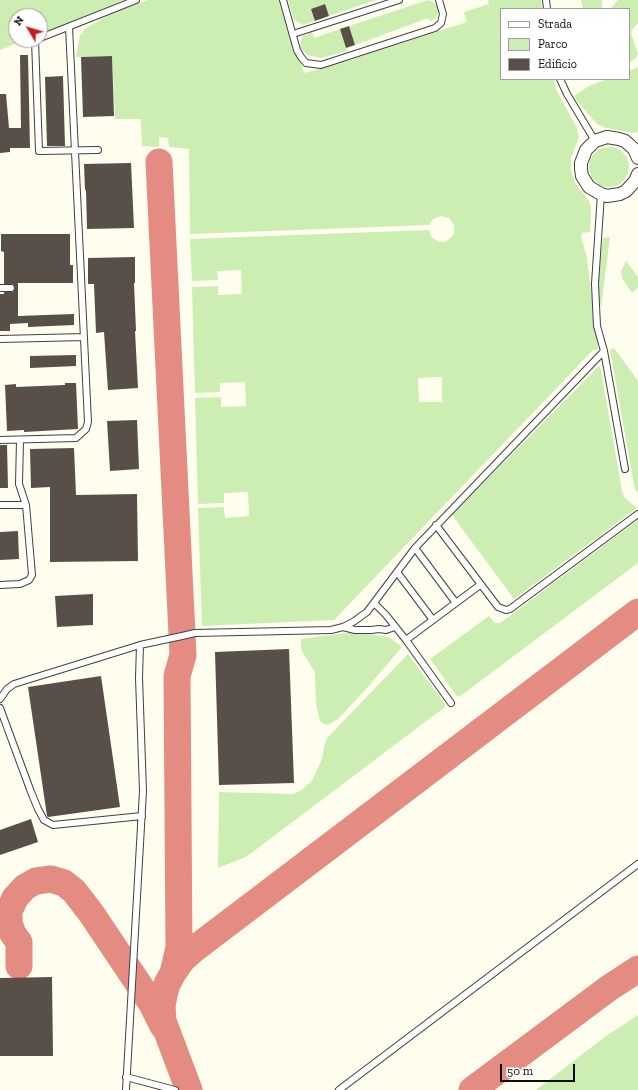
<!DOCTYPE html>
<html>
<head>
<meta charset="utf-8">
<style>
	body { margin:0 }
	#map { position:relative; width:638px; height:1090px; overflow:hidden; background:#fffded; font-family:"Zilla Slab",serif }
	canvas { display:block }
	.legend { position:absolute; left:500px; top:8px; width:130px; height:72px; box-sizing:border-box; background:#fff; border:1px solid #9e9e9e; margin:0; padding:5px 7px; list-style:none; font-size:12px; color:#0d0d0d }
	.legend li { display:flex; align-items:center; gap:8px; height:20px }
	.legend b { width:20px; border:1px solid #9e9e9e }
	.north { position:absolute; left:8px; top:8px; width:40px; height:40px; box-sizing:border-box; background:#fff; border:1px solid #9e9e9e; border-radius:50%; rotate:308deg; font-size:11px; font-weight:700; line-height:16px; text-align:center; color:#0d0d0d }
	.north::after { content:''; display:block; margin:auto; width:14px; height:18px; background:#cb1b17; clip-path:polygon(50% 0,100% 100%,50% 72%,0 100%) }
	.scale { position:absolute; left:500px; top:1064px; width:75px; height:18px; box-sizing:border-box; border:2px solid #0d0d0d; border-top:0; padding-left:5px; font-size:12px; line-height:14px; white-space:nowrap; color:#0d0d0d; -webkit-text-stroke:3px #fff; paint-order:stroke }
</style>
</head>
<body>
<div id="map">
<canvas width="638" height="1090"></canvas>
<ul class="legend">
<li><b style="height:5px;background:#fff"></b>Strada</li>
<li><b style="height:11px;background:#cdeeb3"></b>Parco</li>
<li><b style="height:11px;background:#574f48"></b>Edificio</li>
</ul>
<div class="north">N</div>
<div class="scale">50 m</div>
</div>
<script>
const ctx = document.querySelector('canvas').getContext('2d');
ctx.lineJoin = 'round';
function fillPath(path, color) { ctx.fillStyle = color; ctx.fill(path, 'evenodd'); }
const toPath = rows => new Path2D(rows.map(r => 'M' + r).join(''));
function stroke(path, color, width, dash) { ctx.strokeStyle = color; ctx.lineWidth = width; ctx.lineCap = dash ? 'butt' : 'round'; ctx.setLineDash(dash || []); ctx.stroke(path); }
fillPath(toPath([
	[0,0,124,0,40,34,40,16,16,16,16,40,25,40,0,50],
	[148,0,280,0,304,73,350,60,467,22,464,12,489,4,488,0,541,0,542,9,501,9,501,79,554,79,556,89,576,126,579,137,571,158,571,170,575,183,589,201,591,209,590,232,582,233,581,236,587,258,598,348,596,351,594,349,334,620,202,626,198,508,224,507,225,518,249,516,248,492,224,493,224,503,198,504,195,398,221,397,221,407,246,406,245,382,220,383,220,392,195,393,192,287,218,286,218,295,242,294,241,270,217,271,218,280,192,281,190,239,429,230,432,238,440,242,444,242,448,240,454,234,454,225,449,218,441,216,433,219,429,225,190,234,189,149,169,147,168,138,159,137,159,147,142,146,141,119,115,119,112,56,76,57,80,35,86,28,108,15],
	[442,377,442,402,419,402,418,378],
	[288,0,376,0,329,16,324,4,311,9,315,21,303,25,294,20],
	[428,0,433,2,438,6,439,11,435,19,430,21,428,18,355,45,349,26],
	[581,0,602,0,602,9,583,9],
	[618,0,638,0,638,23,632,30,631,33,638,54,636,58,629,63,629,9,610,9],
	[340,29,347,51,321,58,307,55,300,47,301,41,303,36,312,32,314,38],
	[638,67,638,132,634,133,628,132,606,128,597,124,576,100,575,95,589,86,607,79,629,79,629,71],
	'589 167a20 20 0 1 1 40 0a20 20 0 1 1-40 0Z',
	[610,237,601,307,598,298,600,258,603,238],
	[626,261,638,277,638,288,632,293,622,278,621,271],
	[614,348,638,381,638,492,635,490,610,350],
	[600,365,622,491,624,497,637,508,514,599,452,515],
	[638,520,638,563,459,697,456,695,430,659,489,616,495,623,500,623],
	[353,632,389,637,402,647,367,688,338,719,328,725,324,724,320,721,316,704,315,672,303,653,301,648,301,639],
	[408,654,445,704,445,707,246,857,218,868,219,792,293,794,300,791,312,781,322,759,324,747,327,738],
	[638,1015,638,1090,536,1090,606,1036]
]), '#cdeeb3');
stroke(toPath([
	[159,162,183,655,177,676,179,948,173,973],
	[19,966,19,942,13,934,9,923,9,911,15,898,25,887,36,881,51,879,64,883,74,891,91,913,152,1004,163,1026],
	[189,1090,163,1021,162,1006,164,995,167,984,173,973,182,960,193,950,638,612],
	[472,1090,609,988,638,969]
]), '#e58c82', 27);
fillPath(toPath([
	[325,4,329,16,315,21,311,9],
	[349,26,355,45,346,48,340,29],
	[20,55,28,55,30,148,10,148,10,152,0,153,0,94,6,94,9,128,21,128],
	[112,56,114,116,83,117,81,57],
	[63,76,65,146,47,146,45,77],
	[131,163,134,228,87,229,86,190,85,190,84,164],
	[1,234,70,234,70,265,73,265,73,283,18,283,18,316,74,314,74,325,28,327,28,323,10,324,10,331,0,331,0,294,4,294,4,292,13,292,15,288,13,284,4,284,4,252,1,251],
	[135,257,135,283,134,283,136,331,135,331,138,388,108,390,104,332,96,333,94,284,88,284,88,258],
	[76,355,76,366,30,368,30,356],
	[65,383,76,383,78,429,24,432,24,430,7,431,5,385,16,384,16,387,65,385],
	[137,420,139,469,110,471,107,421],
	[0,445,7,445,8,488,0,488],
	[74,448,76,495,137,494,138,561,50,562,50,487,31,488,30,449],
	[18,531,19,559,0,560,0,532],
	[93,594,93,625,57,627,55,596],
	[289,649,294,783,219,785,215,652],
	[101,676,120,807,48,817,47,816,28,687],
	[31,819,38,842,0,855,0,830],
	[52,977,53,1056,0,1056,0,978]
]), '#574f48');
const lane = toPath([
	[283,0,297,50,301,57,306,63,321,65,435,28,441,23,443,14,439,0],
	[546,0,547,9],
	[293,34,399,0],
	[40,38,136,0],
	[35,40,39,151,98,150],
	[560,79,567,94,595,141],
	[601,194,595,284,597,326,604,351,625,469],
	[0,288,11,288],
	[0,339,84,337],
	[0,440,76,438,86,429,88,422,69,27],
	[0,505,26,505],
	[436,525,498,607,506,610,510,609,638,514],
	[415,548,456,603],
	[397,572,433,620],
	[0,585,20,584,29,580,32,575,26,505,19,484,20,440],
	[374,603,386,615,406,640,451,703],
	[343,627,355,630,371,630,379,629,386,630,395,627],
	[406,640,480,585],
	[0,699,7,689,14,684,140,645,182,636,195,633,331,630,343,627,353,622,367,612,415,548,604,351],
	[0,708,31,792,38,809,44,820,53,825,142,816],
	[126,1077,175,1090],
	[126,1090,143,791,139,678,140,645],
	[339,1090,638,864]
]);
const street = toPath([
	[638,158,634,149,625,141,619,139,607,137,595,141,586,150,581,163,581,169,582,176,589,187,601,194,607,196,620,194,626,191,635,181,638,174]
]);
stroke(lane, '#404040', 8);
stroke(street, '#404040', 14);
stroke(lane, '#fff', 6);
stroke(street, '#fff', 12);
</script>
</body>
</html>
